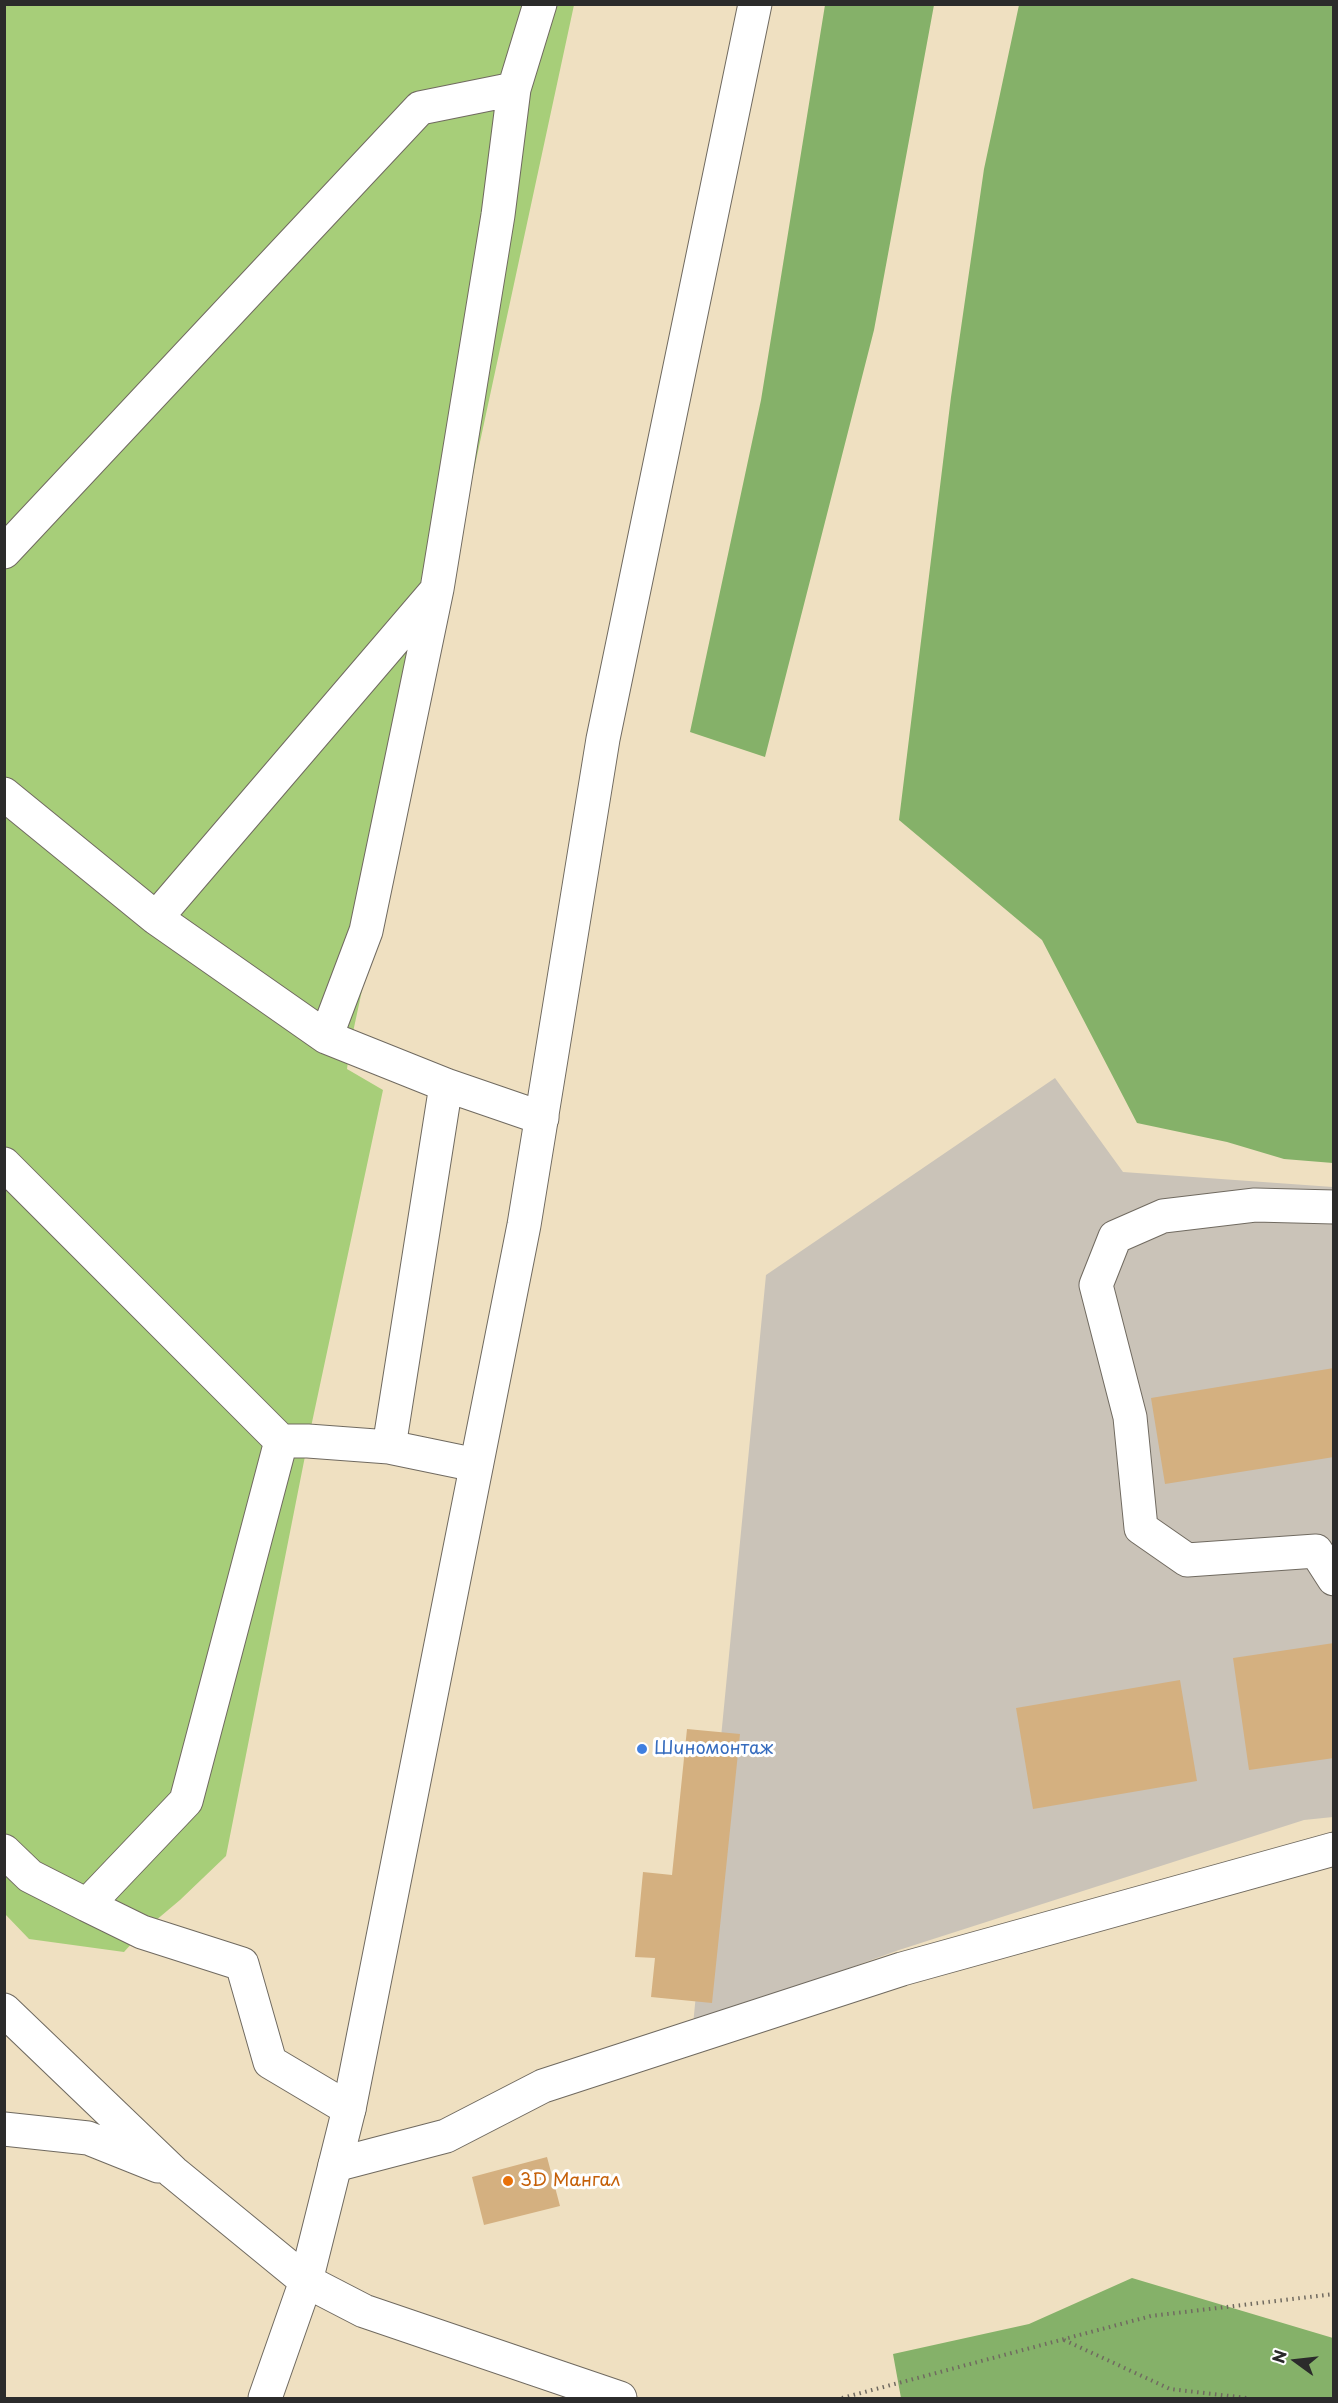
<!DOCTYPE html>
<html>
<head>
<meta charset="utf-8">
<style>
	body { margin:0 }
	#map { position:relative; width:1338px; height:2403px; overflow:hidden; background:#efe0c1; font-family:"Playpen Sans",sans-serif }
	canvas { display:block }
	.frame { position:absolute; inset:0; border:6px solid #2b2b2b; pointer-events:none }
	.north { position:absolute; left:1266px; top:2331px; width:60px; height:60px; -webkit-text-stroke:4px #fff; paint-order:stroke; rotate:285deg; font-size:16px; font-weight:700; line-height:24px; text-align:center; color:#2b2b2b }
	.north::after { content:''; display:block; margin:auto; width:21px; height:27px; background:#2b2b2b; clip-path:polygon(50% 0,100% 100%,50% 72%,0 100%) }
</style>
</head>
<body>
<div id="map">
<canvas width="1338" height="2403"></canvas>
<div class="frame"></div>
<div class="north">N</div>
</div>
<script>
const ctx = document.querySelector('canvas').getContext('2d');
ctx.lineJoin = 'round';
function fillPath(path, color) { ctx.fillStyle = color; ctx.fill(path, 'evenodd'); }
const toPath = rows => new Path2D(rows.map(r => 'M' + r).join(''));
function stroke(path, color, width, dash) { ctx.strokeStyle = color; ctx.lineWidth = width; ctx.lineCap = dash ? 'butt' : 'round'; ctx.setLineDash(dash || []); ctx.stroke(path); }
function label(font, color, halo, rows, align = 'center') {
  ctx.font = font + ' "Playpen Sans",sans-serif'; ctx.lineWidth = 6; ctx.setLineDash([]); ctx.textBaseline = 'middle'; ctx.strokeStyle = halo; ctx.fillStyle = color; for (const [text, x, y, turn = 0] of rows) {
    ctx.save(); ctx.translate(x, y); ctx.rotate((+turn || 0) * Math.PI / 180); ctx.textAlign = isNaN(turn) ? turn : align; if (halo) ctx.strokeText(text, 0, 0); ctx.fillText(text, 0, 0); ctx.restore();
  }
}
fillPath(toPath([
	[1055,1078,1123,1172,1333,1187,1333,1817,1304,1820,899,1950,693,2025,766,1275]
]), '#cac3b8');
fillPath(toPath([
	[4,5,574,5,350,1046,347,1069,383,1090,308,1441,226,1856,180,1900,142,1932,124,1952,29,1939,5,1914]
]), '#a7ce79');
fillPath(toPath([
	[825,5,934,5,874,330,765,757,690,732,761,400],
	[1019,5,1333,5,1333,1163,1284,1159,1227,1142,1137,1123,1042,940,899,820,951,397,984,169],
	[1132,2278,1333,2338,1333,2398,901,2398,893,2354,1029,2324]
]), '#85b169');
fillPath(toPath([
	[1334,1368,1334,1457,1165,1484,1151,1398],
	[1334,1643,1334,1758,1249,1770,1233,1658],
	[1180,1680,1197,1781,1033,1809,1016,1708],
	[687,1729,740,1734,712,2003,651,1997,655,1958,635,1957,643,1872,672,1875],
	[547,2157,560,2206,484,2225,472,2177]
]), '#d4b080');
const minor = toPath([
	[514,89,540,4],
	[4,552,420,108,514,89,498,215,437,589,366,931,326,1037],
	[4,794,156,918,326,1037,446,1085,542,1118],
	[156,918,436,591],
	[4,1164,281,1441,308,1441,389,1447,476,1465],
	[1334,1207,1255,1205,1163,1216,1115,1237,1096,1285,1130,1417,1141,1528,1187,1560,1316,1551,1334,1579],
	[389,1447,446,1085],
	[4,1851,30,1876,87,1905,186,1801,281,1441],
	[87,1905,142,1932,242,1964,270,2062,349,2109],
	[335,2165,446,2136,543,2086,902,1969,1334,1849],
	[306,2281,364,2311,620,2398]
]);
const major = toPath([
	[4,2010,173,2172,306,2281],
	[4,2129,88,2138,158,2166],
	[265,2398,306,2281,349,2109,524,1225,603,739,755,4]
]);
stroke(minor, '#706a60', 35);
stroke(major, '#706a60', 35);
stroke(toPath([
	[1064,2340,1170,2389,1247,2398],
	[842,2398,1151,2316,1334,2294]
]), '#706a60', 4, [1.5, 4.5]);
stroke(minor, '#fff', 33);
stroke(major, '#fff', 33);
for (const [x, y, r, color] of [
	[642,1749,6,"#3f7fe0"],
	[508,2181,6,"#e8710a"]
]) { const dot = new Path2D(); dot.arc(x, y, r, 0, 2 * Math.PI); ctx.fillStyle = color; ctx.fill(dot); stroke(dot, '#fff', 2); }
label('18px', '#366cbe', '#fff', [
	["Шиномонтаж",654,1749]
], 'left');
label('18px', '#c56008', '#fff', [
	["3D Мангал",520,2181]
], 'left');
</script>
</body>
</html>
